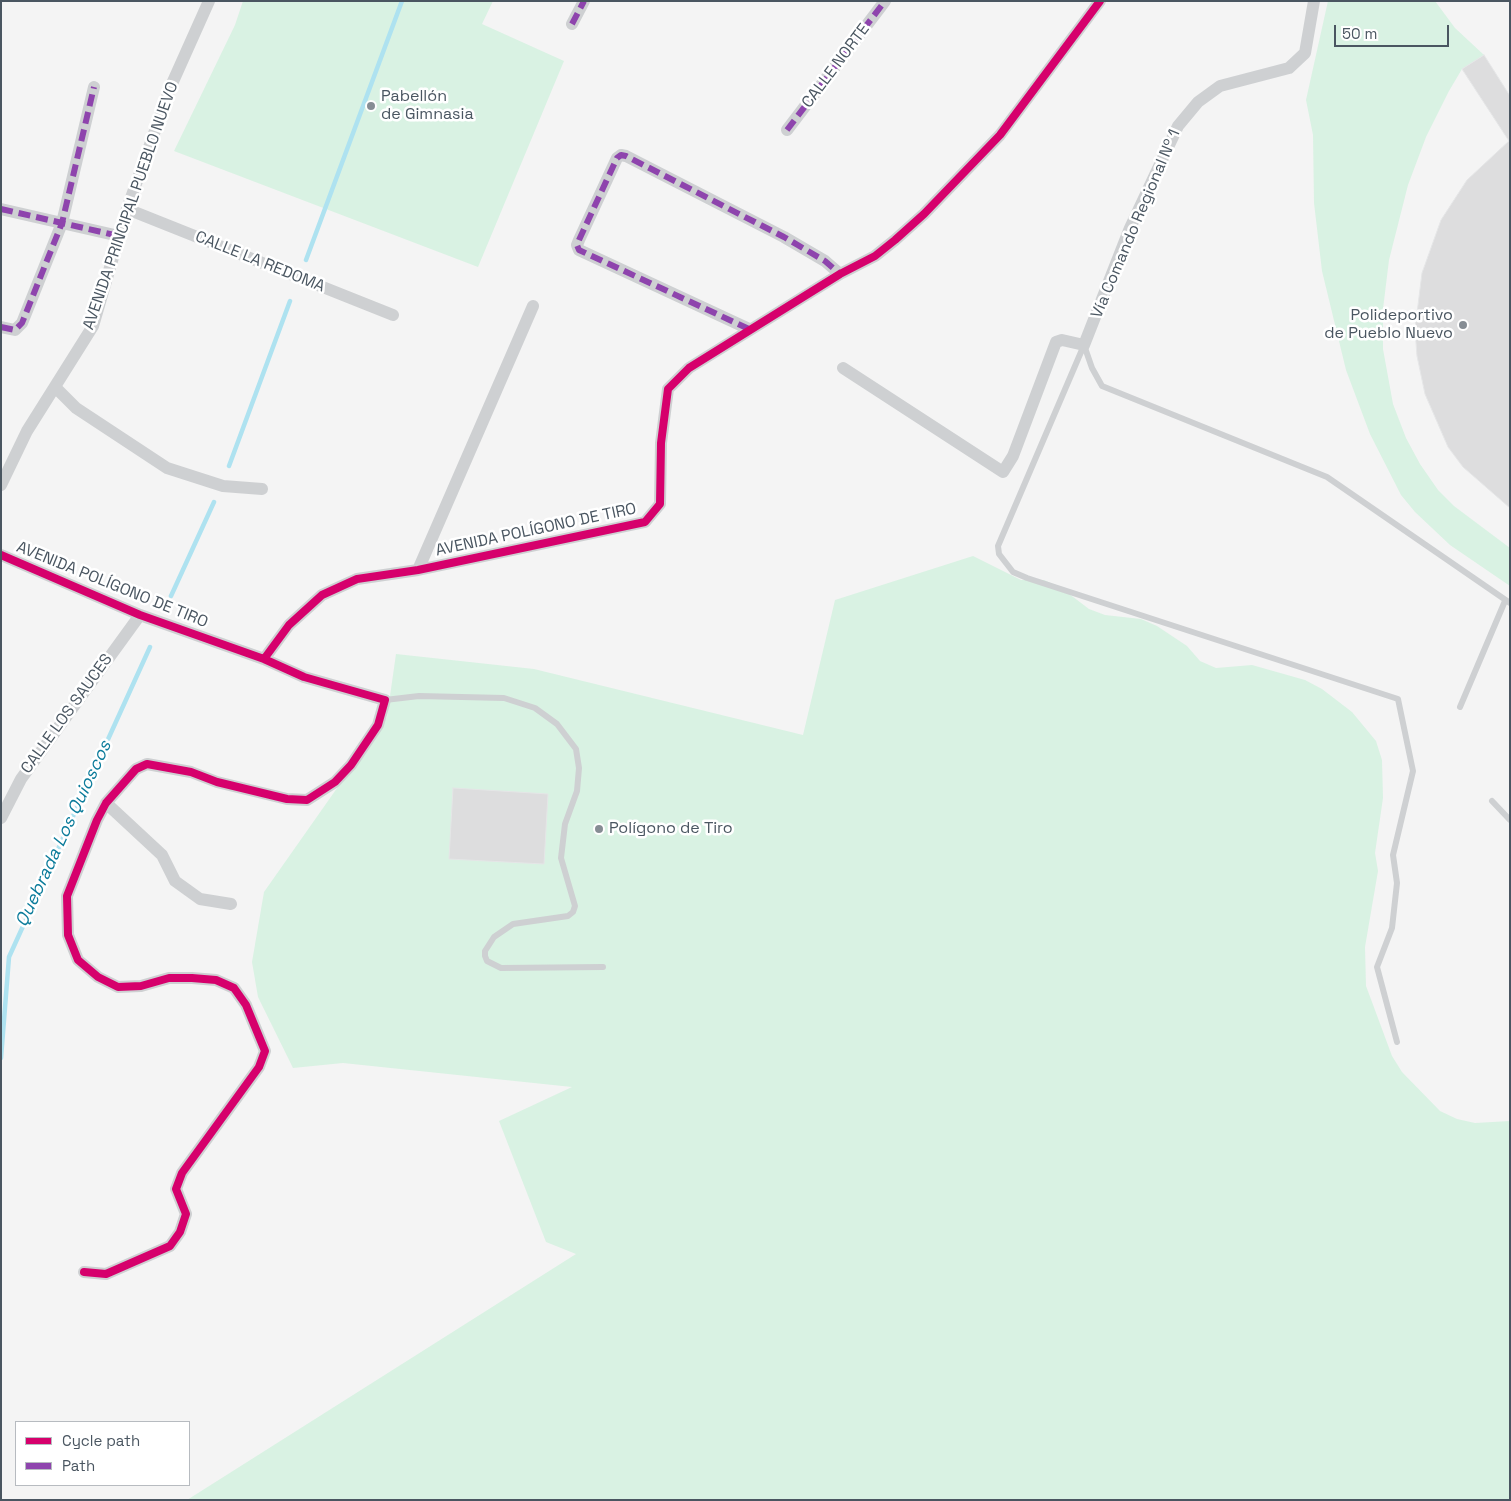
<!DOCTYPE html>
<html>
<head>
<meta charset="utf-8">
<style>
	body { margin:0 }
	#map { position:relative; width:1511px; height:1501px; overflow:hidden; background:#f4f4f4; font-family:"Space Grotesk",sans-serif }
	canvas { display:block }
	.frame { position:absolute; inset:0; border:2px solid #4a5661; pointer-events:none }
	.legend { position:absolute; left:15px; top:1421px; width:175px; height:65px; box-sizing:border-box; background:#fff; border:1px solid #b7bbc0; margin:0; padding:6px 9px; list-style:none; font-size:15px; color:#4a5661 }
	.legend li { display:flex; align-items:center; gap:10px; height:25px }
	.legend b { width:25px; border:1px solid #b7bbc0 }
	.scale { position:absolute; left:1334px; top:25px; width:115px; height:22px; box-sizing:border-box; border:2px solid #4a5661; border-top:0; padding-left:6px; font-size:15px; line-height:18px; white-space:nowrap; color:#4a5661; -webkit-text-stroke:4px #fff; paint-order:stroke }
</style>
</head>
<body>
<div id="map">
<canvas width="1511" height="1501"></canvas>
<div class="frame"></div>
<ul class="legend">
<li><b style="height:6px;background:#d6006c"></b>Cycle path</li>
<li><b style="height:6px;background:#8e44ad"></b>Path</li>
</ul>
<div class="scale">50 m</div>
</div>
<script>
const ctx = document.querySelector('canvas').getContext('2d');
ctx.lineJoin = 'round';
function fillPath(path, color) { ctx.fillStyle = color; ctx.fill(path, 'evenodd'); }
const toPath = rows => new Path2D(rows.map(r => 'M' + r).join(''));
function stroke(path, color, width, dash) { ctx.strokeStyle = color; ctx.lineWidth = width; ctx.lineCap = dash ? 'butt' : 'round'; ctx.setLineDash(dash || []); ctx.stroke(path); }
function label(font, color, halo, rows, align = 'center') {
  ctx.font = font + ' "Space Grotesk",sans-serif'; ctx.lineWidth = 5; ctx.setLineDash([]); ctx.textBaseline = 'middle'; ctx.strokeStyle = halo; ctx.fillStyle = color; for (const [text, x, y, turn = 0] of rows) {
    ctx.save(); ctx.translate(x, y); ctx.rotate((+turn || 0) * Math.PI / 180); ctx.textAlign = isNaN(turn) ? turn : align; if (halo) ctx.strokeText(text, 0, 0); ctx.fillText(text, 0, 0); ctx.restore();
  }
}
fillPath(toPath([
	[243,1,493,1,482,24,564,61,478,267,174,151,235,25],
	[1328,1,1435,1,1455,28,1484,55,1462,69,1449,91,1426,137,1408,185,1389,260,1383,309,1383,349,1393,404,1406,438,1420,464,1438,490,1454,506,1510,548,1510,586,1450,545,1415,512,1401,495,1370,434,1346,370,1322,271,1314,203,1313,135,1306,100],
	[973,556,1021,580,1044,580,1060,587,1089,609,1105,615,1141,619,1157,626,1187,646,1200,661,1216,668,1252,665,1305,680,1322,689,1352,712,1376,741,1382,760,1383,798,1375,853,1378,871,1365,947,1366,986,1372,1002,1392,1056,1402,1072,1440,1111,1457,1119,1475,1123,1510,1121,1510,1500,187,1500,576,1254,546,1242,499,1121,572,1087,343,1063,293,1068,258,997,252,962,264,892,387,717,396,654,534,669,803,735,835,600]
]), '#d9f2e3');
stroke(toPath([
	[306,260,402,1],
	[229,466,290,301],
	[171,596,214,502],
	[1,1058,9,957,150,647]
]), '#aee2f0', 4.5);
const building = toPath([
	[1484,55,1510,96,1509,141,1462,69,1484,55],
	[1510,140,1510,508,1463,467,1448,447,1425,394,1417,356,1415,329,1422,273,1441,220,1467,180,1510,140],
	[453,788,548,794,544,864,449,859,453,788]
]);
fillPath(building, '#ddddde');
stroke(building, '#e5e6e7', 1);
stroke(toPath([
	[1084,345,998,546,999,554,1013,572,1027,578,1398,699,1413,771,1393,855,1397,883,1392,928,1377,967,1397,1042],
	[1084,345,1092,368,1102,386,1327,477,1510,603],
	[385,700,419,696,504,698,535,708,557,724,576,749,579,768,577,791,565,824,561,858,575,906,573,912,568,916,513,924,494,937,485,951,485,956,487,961,501,968,603,967],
	[1460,707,1505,601],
	[1492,801,1510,820]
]), '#ced0d2', 6);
stroke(toPath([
	[572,24,584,1],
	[787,130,885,1],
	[1,209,119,236],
	[127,209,393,315],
	[1,327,15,330,22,323,62,223,94,87],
	[749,329,579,250,577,245,579,240,617,158,621,155,626,156,784,237,825,261,840,274],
	[843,368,1003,472,1013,456,1056,342,1062,340,1084,345,1130,228,1178,126,1198,102,1220,86,1289,68,1305,53,1314,1],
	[55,387,76,408,167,468,223,486,262,489],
	[1,485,27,431,93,326,127,209,171,86,209,1],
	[1,555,140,615,264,659,289,625,322,595,357,579,418,570,645,522,660,504,661,443,668,389,689,368,840,274,875,256,895,240,924,214,1000,135,1100,1],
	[418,570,533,306],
	[106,803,162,855,175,881,200,899,231,904],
	[1,818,21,779,140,615],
	[84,1272,106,1274,170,1246,180,1232,186,1214,176,1189,182,1173,259,1067,265,1051,246,1005,234,988,216,980,192,978,169,978,141,986,118,987,98,977,78,960,68,935,67,896,97,820,106,803,136,769,147,764,191,772,217,782,287,799,307,800,335,782,351,765,378,725,385,700,304,677,264,659]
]), '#ced0d2', 12);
stroke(toPath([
	[572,24,584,1],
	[787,130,885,1],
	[1,209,119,236],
	[1,327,15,330,22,323,62,223,94,87],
	[749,329,579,250,577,245,579,240,617,158,621,155,626,156,784,237,825,261,840,274]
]), '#8e44ad', 6, [12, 6]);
stroke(toPath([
	[1,555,140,615,264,659,289,625,322,595,357,579,418,570,645,522,660,504,661,443,668,389,689,368,840,274,875,256,895,240,924,214,1000,135,1100,1],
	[84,1272,106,1274,170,1246,180,1232,186,1214,176,1189,182,1173,259,1067,265,1051,246,1005,234,988,216,980,192,978,169,978,141,986,118,987,98,977,78,960,68,935,67,896,97,820,106,803,136,769,147,764,191,772,217,782,287,799,307,800,335,782,351,765,378,725,385,700,304,677,264,659]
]), '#d6006c', 8);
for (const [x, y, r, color] of [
	[371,106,5,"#868d94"],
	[1463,325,5,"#868d94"],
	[599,829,5,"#868d94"]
]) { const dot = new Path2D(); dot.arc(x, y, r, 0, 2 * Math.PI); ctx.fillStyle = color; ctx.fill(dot); stroke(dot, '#fff', 2); }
label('16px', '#4a5661', '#fff', [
	["CALLE NORTE",836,66,-53],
	["AVENIDA PRINCIPAL PUEBLO NUEVO",131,206,-71],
	["Vía Comando Regional Nº 1",1136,224,-67],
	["CALLE LA REDOMA",260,262,22],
	["AVENIDA POLÍGONO DE TIRO",536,530,-12],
	["AVENIDA POLÍGONO DE TIRO",112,585,22],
	["CALLE LOS SAUCES",67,714,-54]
]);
label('16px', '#4a5661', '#fff', [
	["Pabellón",381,97],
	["de Gimnasia",381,115],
	["Polideportivo",1453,316,"right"],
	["de Pueblo Nuevo",1453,334,"right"],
	["Polígono de Tiro",609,829]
], 'left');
label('italic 18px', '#0c7c9b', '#fff', [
	["Quebrada Los Quioscos",64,834,-65]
]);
</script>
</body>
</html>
